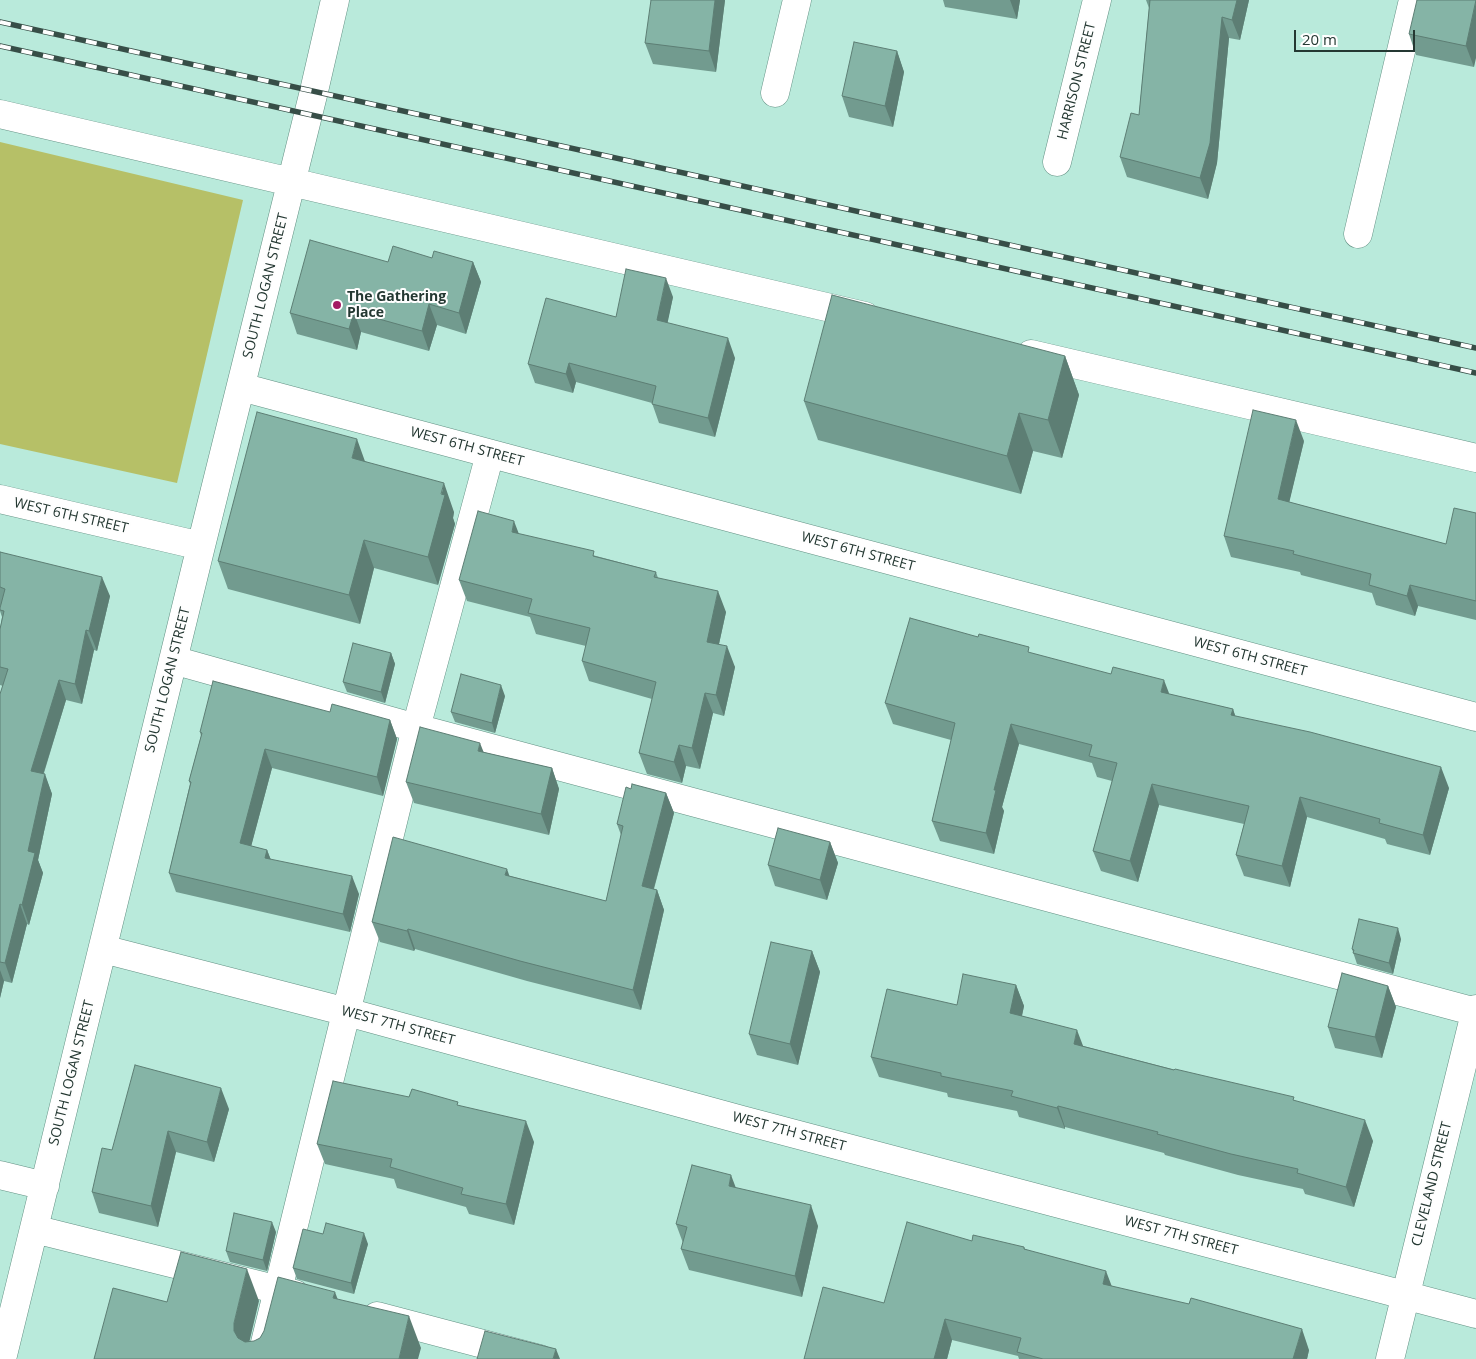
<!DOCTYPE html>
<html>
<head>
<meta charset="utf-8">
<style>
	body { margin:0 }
	#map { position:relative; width:1476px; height:1359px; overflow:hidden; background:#b9eadb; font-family:"Open Sans",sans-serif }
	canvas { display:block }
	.scale { position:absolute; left:1294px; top:30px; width:121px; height:22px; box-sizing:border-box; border:2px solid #243832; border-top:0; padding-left:6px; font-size:15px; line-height:18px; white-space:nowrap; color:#243832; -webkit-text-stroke:4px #fefefe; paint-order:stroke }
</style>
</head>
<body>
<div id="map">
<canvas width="1476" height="1359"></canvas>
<div class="scale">20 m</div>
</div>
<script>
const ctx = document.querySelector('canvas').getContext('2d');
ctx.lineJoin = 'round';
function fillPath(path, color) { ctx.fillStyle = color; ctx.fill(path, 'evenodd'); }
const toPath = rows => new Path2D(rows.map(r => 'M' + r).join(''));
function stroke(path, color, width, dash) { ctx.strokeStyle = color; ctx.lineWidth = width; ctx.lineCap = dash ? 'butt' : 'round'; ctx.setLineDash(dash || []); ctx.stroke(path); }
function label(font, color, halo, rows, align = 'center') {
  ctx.font = font + ' "Open Sans",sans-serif'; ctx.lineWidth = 4; ctx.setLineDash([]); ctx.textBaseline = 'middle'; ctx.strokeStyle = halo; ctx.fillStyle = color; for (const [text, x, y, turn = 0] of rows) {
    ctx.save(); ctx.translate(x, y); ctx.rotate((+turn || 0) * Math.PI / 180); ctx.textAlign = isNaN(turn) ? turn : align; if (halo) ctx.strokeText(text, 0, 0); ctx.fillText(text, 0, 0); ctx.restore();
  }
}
fillPath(toPath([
	[0,142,243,200,177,483,0,444]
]), '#b6c067');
const minor = toPath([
	[775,93,797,0],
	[0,114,865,316],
	[1057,162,1097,0],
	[1358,234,1413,0],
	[1031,354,1476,458],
	[241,387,1476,717],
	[0,499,201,546],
	[173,660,416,728,1476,1012],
	[103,949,347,1012,742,1120,1476,1314],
	[0,1175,45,1186],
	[34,1229,295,1294],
	[377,1316,540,1359],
	[2,1359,201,546,314,91,335,0],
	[261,1359,416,728,490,454],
	[1390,1359,1476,1009]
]);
stroke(minor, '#639184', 29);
stroke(minor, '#fff', 28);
const rail = toPath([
	[0,22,1476,348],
	[0,46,1476,373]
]);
stroke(rail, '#374e47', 5.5);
stroke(rail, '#fefefe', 4, [11]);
fillPath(toPath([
	[725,0,716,72,653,64,645,43],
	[943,0,1020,0,1017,19,945,7],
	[1146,0,1249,0,1240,40,1229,38,1217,163,1208,199,1127,177,1120,157,1139,115,1149,8],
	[1476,0,1474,67,1416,55,1409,34],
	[897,51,904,72,893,127,849,117,842,96],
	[388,262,473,262,481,282,466,334,437,325,429,351,361,332,357,350,297,334,290,313],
	[673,297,667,323,735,358,715,437,659,423,652,403,576,382,573,393,535,383,528,364,616,317],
	[1065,356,1079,395,1062,458,1033,451,1021,494,818,440,804,401],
	[1304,441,1289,502,1446,544,1476,513,1476,620,1418,606,1415,616,1376,605,1372,593,1301,575,1300,572,1231,557,1224,536],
	[365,461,454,512,453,518,455,524,438,585,374,568,360,624,228,589,218,561],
	[519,534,596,556,656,572,658,578,726,612,719,644,735,667,724,716,713,713,700,769,686,766,682,783,647,774,639,753,652,699,589,681,582,661,586,646,536,634,530,617,467,601,459,580],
	[0,552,110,596,97,651,94,650,82,704,66,700,44,773,52,794,38,860,43,873,29,925,27,924,12,983,4,981,0,998,0,694,3,686,0,685,0,629,2,617,0,611,1,606,0,605],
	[391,653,395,664,385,703,347,692,343,682],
	[1031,653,1169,694,1233,709,1235,716,1449,788,1430,855,1387,844,1385,839,1307,817,1290,887,1244,876,1236,855,1244,824,1159,805,1138,882,1101,871,1093,851,1112,781,1097,777,1092,763,1019,744,1002,807,1004,811,994,854,940,841,932,821,951,740,893,724,885,703],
	[505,696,495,733,455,722,451,712],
	[330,712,390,720,397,739,383,796,272,768,251,846,267,850,271,860,359,894,350,932,176,892,169,873,190,784,189,781,201,736,200,732],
	[483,752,552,768,559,789,549,835,414,803,406,782],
	[631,789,666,793,674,813,654,889,657,890,664,910,641,1010,527,981,415,949,414,951,380,942,372,922,510,876,606,901,621,835,617,824],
	[830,842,838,863,827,900,775,886,768,865],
	[1401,939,1393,974,1357,964,1352,949],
	[812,951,820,972,798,1065,757,1055,749,1034],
	[1016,985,1024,1006,1022,1016,1083,1046,1295,1101,1373,1141,1354,1207,1305,1194,1303,1189,1238,1175,1165,1155,1164,1153,1065,1127,1065,1129,1019,1117,1017,1111,948,1097,947,1093,879,1077,871,1057,957,1005],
	[1388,986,1396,1007,1382,1058,1335,1048,1328,1027],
	[409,1097,459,1106,534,1142,514,1225,469,1214,466,1207,397,1188,394,1179,325,1164,317,1144],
	[229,1109,214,1162,176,1152,158,1227,99,1213,92,1192,112,1150],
	[736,1188,818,1226,802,1297,689,1270,681,1249,683,1243,676,1224],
	[276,1232,267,1271,230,1262,226,1251],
	[323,1234,368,1244,354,1294,297,1279,293,1268],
	[972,1241,1024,1247,1025,1249,1111,1286,1309,1350,1307,1359,1019,1359,1018,1356,952,1340,947,1359,804,1359]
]), '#729b8f');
fillPath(toPath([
	[715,0,725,0,716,72,709,51],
	[1010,0,1020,0,1017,19],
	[1237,0,1249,0,1240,40,1232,20],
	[1476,2,1476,58,1474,67,1466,46],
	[1222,17,1229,38,1217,163,1208,199,1200,178],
	[897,51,904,72,893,127,885,106],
	[473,262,481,282,466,334,459,313],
	[666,278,673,297,664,340,657,320],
	[429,304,437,325,429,351,422,331],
	[354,312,361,332,357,350,349,329],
	[728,338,735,358,715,437,708,418],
	[1065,356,1079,395,1062,458,1048,420],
	[569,363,576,382,573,393,566,374],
	[1019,413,1033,451,1021,494,1007,456],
	[1296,420,1304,441,1285,520,1278,499],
	[357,439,367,467,352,458],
	[444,483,454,512,453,518,455,524,438,585,428,557],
	[514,521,522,542,512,532],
	[364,540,374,568,360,624,349,595],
	[102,577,110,596,97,651,89,631],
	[1410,585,1418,606,1415,616,1407,596],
	[718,591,726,612,715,662,707,642],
	[86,630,94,650,82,704,75,684],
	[727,646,735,667,724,716,716,695],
	[391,653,395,664,385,703,381,692],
	[59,680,66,700,38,791,31,771],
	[1164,680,1172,701,1161,692],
	[501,685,505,696,495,733,492,723],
	[705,693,713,713,700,769,692,748],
	[1233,709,1240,730,1231,715],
	[390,720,397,739,383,796,377,777],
	[1011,724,1019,744,1002,807,1004,811,994,854,986,833,994,790],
	[480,743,488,763,478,751],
	[679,745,686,766,682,783,674,762],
	[265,749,272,768,247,862,240,843],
	[1441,767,1449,788,1430,855,1423,835],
	[552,768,559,789,549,835,541,814],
	[45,774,52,794,38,860,43,873,29,925,22,905,28,851],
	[1152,784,1159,805,1138,882,1130,861],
	[666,793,674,813,649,906,642,886],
	[1300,797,1307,817,1290,887,1282,866],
	[830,842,838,863,827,900,820,880],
	[267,850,274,868,265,858],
	[507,869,514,889,505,875],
	[352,876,359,894,350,932,343,914],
	[657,890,664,910,641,1010,633,990],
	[20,904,27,924,12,983,5,963],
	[1398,928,1401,939,1393,974,1389,963],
	[408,929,415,949,414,951,407,931],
	[812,951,820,972,798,1065,790,1044],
	[0,970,4,981,0,998],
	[1016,985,1024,1006,1018,1033,1010,1013],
	[1388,986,1396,1007,1382,1058,1375,1037],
	[1077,1030,1085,1051,1074,1044],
	[221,1088,229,1109,214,1162,207,1142],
	[1058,1106,1065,1127,1065,1129,1057,1108],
	[1365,1120,1373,1141,1354,1207,1346,1187],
	[526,1121,534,1142,514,1225,506,1204],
	[168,1131,176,1152,158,1227,151,1206],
	[731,1175,739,1196,729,1186],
	[811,1205,818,1226,802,1297,795,1276],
	[272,1222,276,1232,267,1271,263,1260],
	[364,1233,368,1244,354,1294,351,1283],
	[247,1269,259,1301,246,1356,234,1331,234,1323],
	[1106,1271,1114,1292,1103,1284],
	[335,1292,347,1324,333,1298],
	[409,1316,421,1348,418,1359,399,1359],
	[945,1319,952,1340,947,1359,934,1359],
	[1302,1329,1309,1350,1307,1359,1293,1359],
	[556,1349,560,1359,553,1359]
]), '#5d7e74');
const building = toPath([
	[651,0,715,0,709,51,645,43,651,0],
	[1150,0,1237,0,1232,20,1222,17,1210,143,1200,178,1120,157,1131,113,1139,115,1150,0],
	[1417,0,1476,0,1466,46,1409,34,1417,0],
	[854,42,897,51,885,106,842,96,854,42],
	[310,240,388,262,393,246,432,258,434,251,473,262,459,313,429,304,422,331,354,312,349,329,290,313,310,240],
	[626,269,666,278,657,320,728,338,708,418,652,404,656,386,569,363,566,374,528,364,546,298,616,317,626,269],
	[832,295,1065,356,1048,420,1019,413,1007,456,804,401,832,295],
	[1253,410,1296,420,1278,499,1446,544,1454,508,1476,513,1476,601,1410,585,1407,596,1369,585,1371,574,1293,554,1294,551,1224,536,1253,410],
	[257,412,357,439,352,458,444,483,441,494,445,495,428,557,364,540,349,595,218,561,257,412],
	[478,511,514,521,512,532,594,551,593,556,656,572,654,577,718,591,707,642,727,646,716,695,705,693,692,748,679,745,674,762,639,753,656,682,582,661,590,628,528,613,532,599,459,580,478,511],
	[0,552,102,577,89,631,86,630,75,684,59,680,31,771,45,774,28,851,35,853,22,905,20,904,5,963,0,962,0,694,8,669,0,667,0,629,4,611,0,610,0,608,5,589,0,587,0,552],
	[910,618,978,637,979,634,1029,647,1028,652,1111,674,1113,667,1164,680,1161,692,1233,709,1231,715,1310,732,1441,767,1423,835,1379,823,1380,819,1300,797,1282,866,1236,855,1249,806,1152,784,1130,861,1093,851,1117,763,1089,756,1092,745,1011,724,994,790,996,790,986,833,932,821,955,723,885,703,910,618],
	[353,643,391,653,381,692,343,682,353,643],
	[461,674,501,685,492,723,451,712,461,674],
	[213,681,330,712,332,704,390,720,377,777,265,749,240,843,267,850,265,858,352,876,343,914,169,873,191,782,189,781,202,733,200,732,213,681],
	[420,727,480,743,478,751,552,768,541,814,406,782,420,727],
	[632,784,666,793,642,886,657,890,633,990,520,961,408,929,407,931,372,922,393,837,507,869,505,875,606,901,623,826,617,824,626,787,631,789,632,784],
	[778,828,830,842,820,880,768,865,778,828],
	[1359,919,1398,928,1389,963,1353,953,1354,950,1352,949,1359,919],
	[771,942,812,951,790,1044,749,1034,771,942],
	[1342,973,1388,986,1375,1037,1328,1027,1342,973],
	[963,974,1016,985,1010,1013,1077,1030,1074,1044,1174,1070,1175,1069,1294,1097,1293,1100,1365,1120,1346,1187,1297,1173,1298,1169,1231,1154,1157,1134,1158,1132,1058,1106,1057,1108,1011,1096,1013,1091,941,1076,941,1073,871,1057,887,989,957,1005,963,974],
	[135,1065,221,1088,207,1142,168,1131,151,1206,92,1192,102,1148,112,1150,135,1065],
	[333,1081,409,1097,412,1089,458,1102,457,1105,526,1121,506,1204,461,1194,463,1188,390,1167,392,1159,317,1144,333,1081],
	[692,1165,731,1175,729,1186,811,1205,795,1276,681,1249,687,1227,676,1224,692,1165],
	[234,1213,272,1222,263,1260,226,1251,234,1213],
	[907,1222,972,1241,973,1235,1024,1247,1024,1249,1106,1271,1103,1284,1189,1304,1191,1298,1302,1329,1293,1359,1043,1359,1017,1352,1021,1338,945,1319,934,1359,804,1359,823,1287,884,1303,907,1222],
	[326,1223,364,1233,351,1283,293,1268,303,1229,323,1234,326,1223],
	[181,1252,247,1269,234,1323,234,1331,238,1338,245,1342,254,1341,260,1338,264,1331,278,1277,335,1292,333,1298,409,1316,399,1359,94,1359,113,1288,167,1302,181,1252],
	[485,1331,556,1349,553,1359,477,1359,485,1331]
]);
fillPath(building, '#85b4a6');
stroke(building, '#5d7e74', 1);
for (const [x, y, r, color] of [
	[337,305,5,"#a31a63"]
]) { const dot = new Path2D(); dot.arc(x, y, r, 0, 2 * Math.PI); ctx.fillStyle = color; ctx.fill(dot); stroke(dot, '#fefefe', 2); }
label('14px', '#243832', '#fefefe', [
	["HARRISON STREET",1077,81,-76],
	["SOUTH LOGAN STREET",266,286,-76],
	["WEST 6TH STREET",467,447,15],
	["WEST 6TH STREET",71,516,13],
	["WEST 6TH STREET",858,552,15],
	["WEST 6TH STREET",1250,657,15],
	["SOUTH LOGAN STREET",168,680,-76],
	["WEST 7TH STREET",398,1026,15],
	["SOUTH LOGAN STREET",72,1073,-76],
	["WEST 7TH STREET",789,1132,15],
	["CLEVELAND STREET",1432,1184,-76],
	["WEST 7TH STREET",1181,1236,15]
]);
label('bold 14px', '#243832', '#fefefe', [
	["The Gathering",347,297],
	["Place",347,313]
], 'left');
</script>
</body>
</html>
